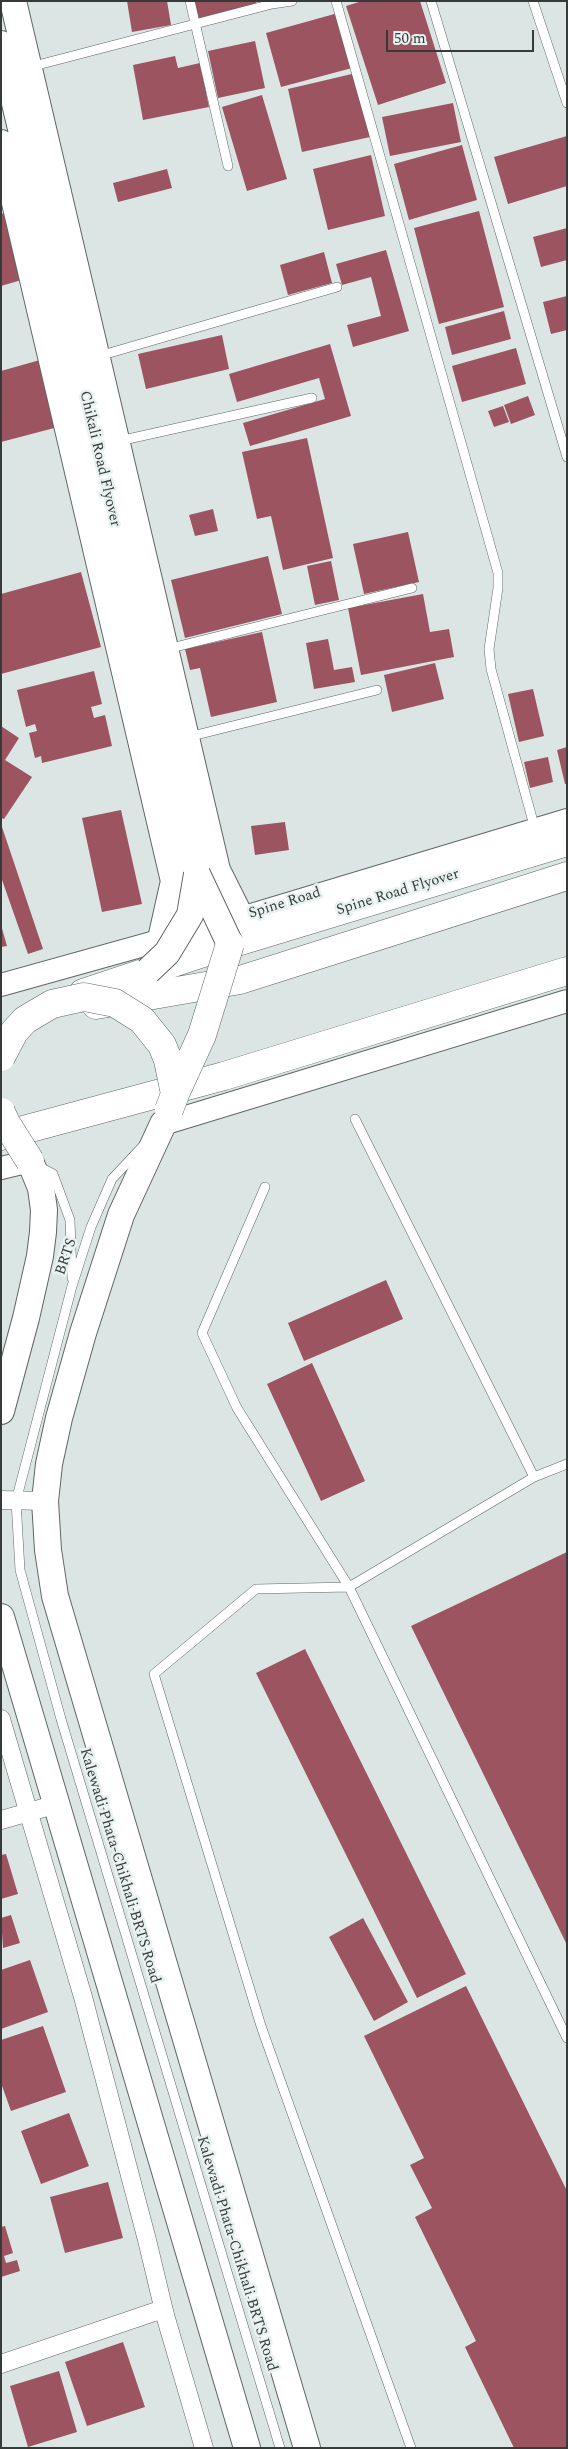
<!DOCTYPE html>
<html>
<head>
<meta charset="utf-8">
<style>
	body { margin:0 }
	#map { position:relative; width:568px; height:2449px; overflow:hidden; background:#dbe5e3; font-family:Spectral,serif }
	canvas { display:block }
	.frame { position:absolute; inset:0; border:2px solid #363b3a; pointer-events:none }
	.scale { position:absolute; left:386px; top:30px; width:148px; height:22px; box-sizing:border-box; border:2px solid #363b3a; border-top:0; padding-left:6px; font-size:15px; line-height:18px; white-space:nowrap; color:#363b3a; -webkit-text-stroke:4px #e8f2f0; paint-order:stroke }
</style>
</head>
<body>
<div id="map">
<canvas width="568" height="2449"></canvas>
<div class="frame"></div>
<div class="scale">50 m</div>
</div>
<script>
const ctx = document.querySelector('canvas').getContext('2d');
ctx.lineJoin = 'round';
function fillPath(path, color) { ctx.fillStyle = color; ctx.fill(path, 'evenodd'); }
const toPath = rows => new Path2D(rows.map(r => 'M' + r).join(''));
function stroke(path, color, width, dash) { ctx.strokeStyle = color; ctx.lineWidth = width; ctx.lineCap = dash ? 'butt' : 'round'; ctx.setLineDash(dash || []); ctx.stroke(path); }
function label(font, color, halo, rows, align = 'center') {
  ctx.font = font + ' Spectral,serif'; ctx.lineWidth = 5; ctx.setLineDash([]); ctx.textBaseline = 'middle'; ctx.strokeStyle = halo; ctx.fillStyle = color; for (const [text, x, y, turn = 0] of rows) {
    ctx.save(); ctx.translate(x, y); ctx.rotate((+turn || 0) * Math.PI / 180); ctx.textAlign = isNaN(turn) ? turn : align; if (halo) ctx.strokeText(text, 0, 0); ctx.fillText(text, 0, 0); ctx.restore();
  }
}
fillPath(toPath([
	[127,1,167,1,171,25,132,32],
	[194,1,256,1,257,5,198,19],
	[362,1,420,1,446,83,378,105,346,6],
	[338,13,352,68,281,87,266,33],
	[255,41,265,88,218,98,208,51],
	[175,56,178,68,200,63,209,107,143,120,133,65],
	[356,73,370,137,302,152,288,89],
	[262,95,287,179,247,191,222,107],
	[453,103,461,142,390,156,382,117],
	[567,136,567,186,508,204,494,157],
	[462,145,477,200,409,220,394,164],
	[371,155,385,216,328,230,313,169],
	[167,169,172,188,118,202,113,183],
	[479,211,504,307,439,324,414,228],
	[8,212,28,278,1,286,1,214],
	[567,228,567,260,541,267,533,237],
	[386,250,409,331,353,347,347,325,381,316,371,277,342,285,336,264],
	[324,252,332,283,288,295,280,265],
	[567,296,567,330,551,334,543,302],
	[504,311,511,339,452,355,445,327],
	[222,335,229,369,146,389,138,354],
	[330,344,351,416,250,446,243,423,325,399,319,378,237,402,229,374],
	[516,348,526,384,462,402,452,366],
	[40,360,58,427,1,442,1,371],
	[528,396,535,415,511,424,504,405],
	[503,406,509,422,494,427,488,411],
	[307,438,333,558,283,570,271,516,257,519,242,452],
	[213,509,218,531,195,536,189,515],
	[408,532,419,582,364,594,353,544],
	[268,556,282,614,185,638,171,580],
	[331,561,339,600,315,605,307,566],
	[81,572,101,647,1,674,1,594],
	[423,594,430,632,449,629,454,657,361,675,348,608],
	[262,632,277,702,211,717,200,668,190,670,185,649],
	[328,639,334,670,352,667,355,682,314,689,306,643],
	[435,663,444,699,392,712,384,675],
	[94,671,102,704,91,707,94,718,105,715,112,746,42,763,41,756,35,758,29,733,37,731,35,724,26,727,17,690],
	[533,689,544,736,519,742,508,694],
	[1,726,19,738,5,760,32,777,4,819,1,818],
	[567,747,567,784,565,784,557,750],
	[548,757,553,782,530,788,524,762],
	[121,810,142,904,102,912,82,818],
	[285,822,289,850,255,855,251,826],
	[2,827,43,949,28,954,1,877],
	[1,925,7,946,1,947],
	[386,1280,403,1319,304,1361,288,1323],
	[312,1363,365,1481,321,1501,267,1384],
	[567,1552,567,1945,411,1626],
	[305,1649,466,1974,417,1998,256,1673],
	[6,1854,18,1894,1,1899,1,1855],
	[11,1915,20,1943,3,1948,1,1918],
	[363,1918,408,2002,374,2021,329,1937],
	[30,1960,48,2012,1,2029,1,1970],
	[466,1986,567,2191,567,2448,514,2448,465,2347,476,2341,415,2217,432,2208,410,2165,424,2158,364,2036],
	[43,2026,66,2092,11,2111,1,2083,1,2040],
	[69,2113,89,2166,41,2184,21,2131],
	[108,2182,123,2238,65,2253,50,2197],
	[5,2226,13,2253,4,2256,6,2263,17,2260,20,2271,1,2277,1,2227],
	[123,2342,145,2407,87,2426,65,2362],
	[59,2371,77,2432,28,2447,10,2386]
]), '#9c5460');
const service = toPath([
	[190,1,228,166],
	[271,1,272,4,292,1],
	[336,1,498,573,498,588,489,649,491,669,535,829],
	[431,1,567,457],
	[533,1,567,103],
	[30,67,272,4],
	[99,356,337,287],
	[119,441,312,398],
	[167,649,412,588],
	[188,737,377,690],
	[355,1119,534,1477],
	[143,1146,112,1179,91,1227,72,1286,16,1501,20,1570,61,1719,280,2448],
	[40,1167,53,1174,70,1220,72,1278],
	[265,1187,202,1333,237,1408,349,1587],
	[567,1464,534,1477,349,1587,567,2038],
	[349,1587,256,1589,154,1674,261,2026,411,2448]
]);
const minor = toPath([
	[1,1500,45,1501],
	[1,1719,83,1997,147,2240,165,2315,204,2448],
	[1,1820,57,1804],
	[1,2364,163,2309]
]);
const tertiary = toPath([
	[1,985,241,918,567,820],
	[163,1124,567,1001],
	[1,1168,30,1161]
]);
const secondary = toPath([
	[13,1,217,870,241,918],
	[1,44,197,874],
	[1,143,174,881,161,939],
	[163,1124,121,1215,83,1333,59,1418,49,1464,45,1501,48,1550,55,1596,307,2448],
	[1,1411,26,1318,40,1256,43,1232,44,1210,41,1188,30,1161],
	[1,1617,247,2448]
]);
const primary = toPath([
	[83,993,230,944,567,842],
	[96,1005,240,980,567,876],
	[1,1136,224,1076,567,971]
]);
stroke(service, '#5e6766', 10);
stroke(minor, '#5e6766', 19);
stroke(tertiary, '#5e6766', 24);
stroke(secondary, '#5e6766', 28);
stroke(primary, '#5e6766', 29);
stroke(service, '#fff', 9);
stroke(minor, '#fff', 18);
stroke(tertiary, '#fff', 22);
stroke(secondary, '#fff', 26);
stroke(primary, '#fff', 28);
const secondaryBridge = toPath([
	[197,874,230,944],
	[148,971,167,953,190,915,197,874]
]);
const primaryBridge = toPath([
	[1,1057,14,1032,25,1020,52,1004,84,997,115,1003,142,1020,162,1045,168,1060,175,1094,169,1110],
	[175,1094,202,1035,230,944],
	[1,1112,6,1123,30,1161]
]);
stroke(secondaryBridge, '#5e6766', 28, []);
stroke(primaryBridge, '#5e6766', 29, []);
stroke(secondaryBridge, '#fff', 26);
stroke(primaryBridge, '#fff', 28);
label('15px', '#363b3a', '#e8f2f0', [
	["Chikali Road Flyover",99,459,77],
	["Spine Road Flyover",398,893,-17],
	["Spine Road",285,904,-17],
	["BRTS",67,1257,-71],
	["Kalewadi Phata-Chikhali BRTS Road",119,1866,73],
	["Kalewadi Phata-Chikhali BRTS Road",236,2254,73]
]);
</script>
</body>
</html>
